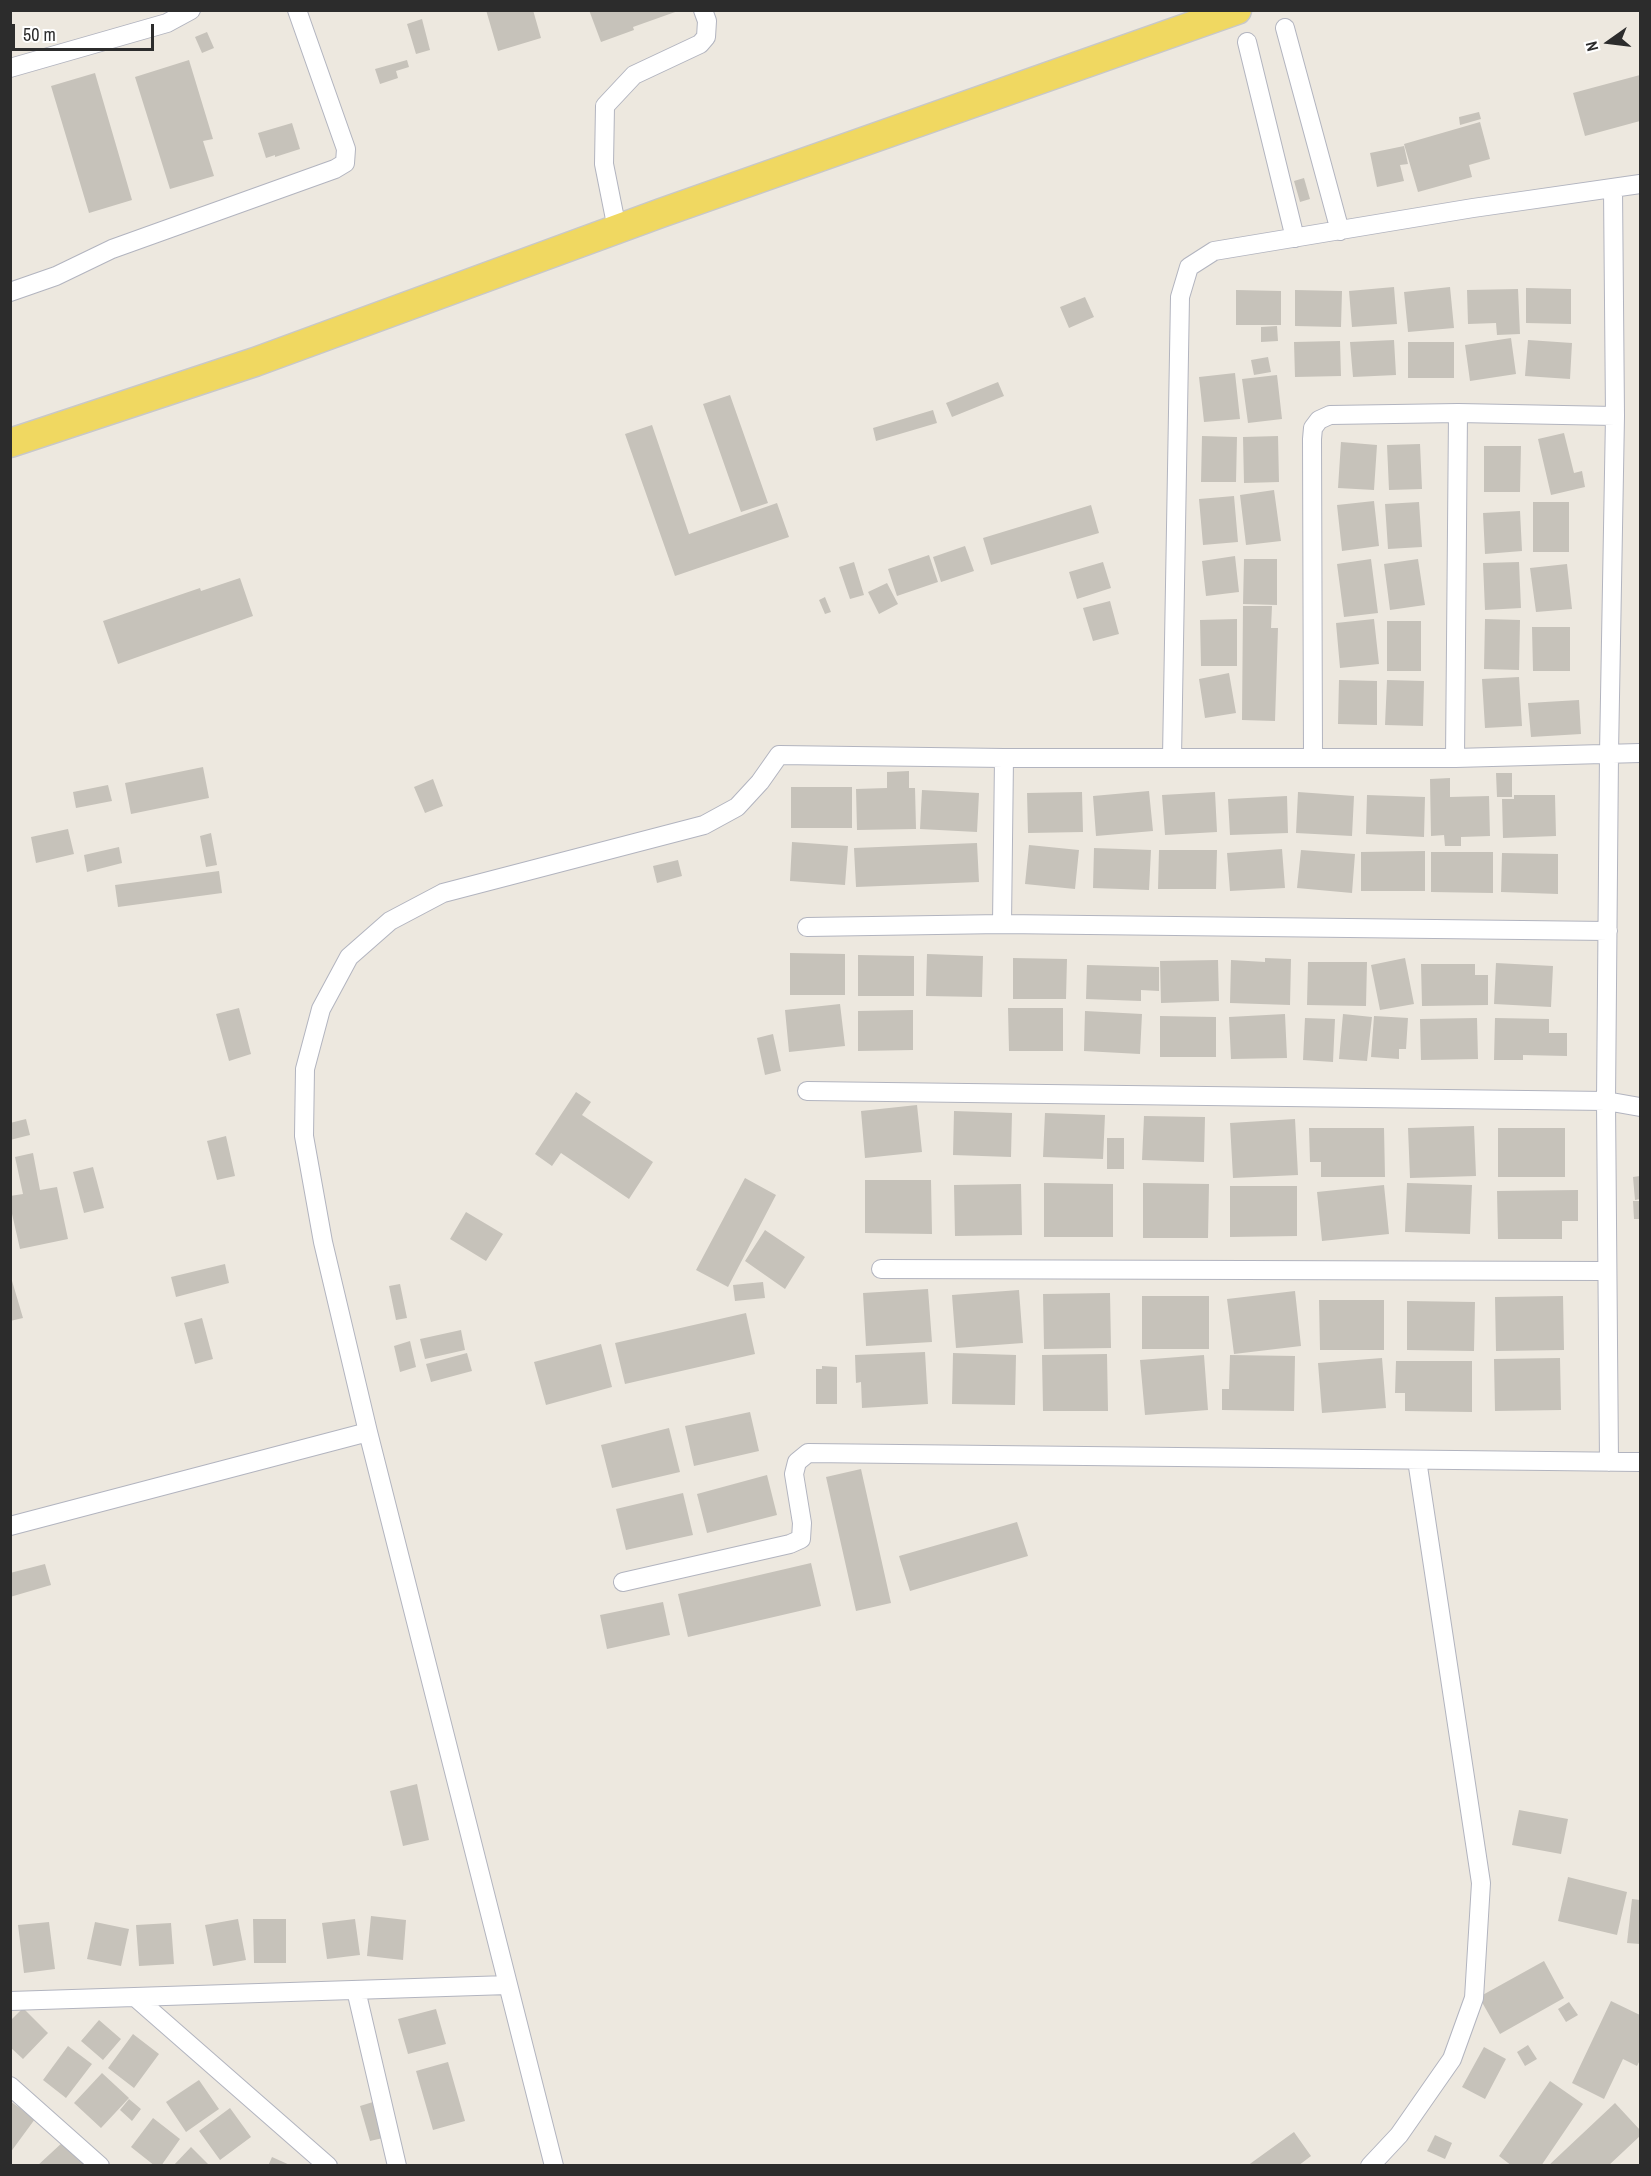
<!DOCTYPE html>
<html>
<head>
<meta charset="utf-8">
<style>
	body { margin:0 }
	#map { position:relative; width:1651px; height:2176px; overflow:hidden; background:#ede8df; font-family:"Archivo Narrow",sans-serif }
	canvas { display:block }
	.frame { position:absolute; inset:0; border:12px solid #2c2c2c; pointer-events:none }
	.north { position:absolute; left:1579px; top:12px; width:60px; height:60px; -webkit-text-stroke:4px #fff; paint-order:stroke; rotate:256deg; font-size:16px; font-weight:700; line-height:24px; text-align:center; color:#2c2c2c }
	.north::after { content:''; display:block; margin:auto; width:21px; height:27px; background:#2c2c2c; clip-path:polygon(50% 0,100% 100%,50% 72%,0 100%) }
	.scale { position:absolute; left:12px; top:24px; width:142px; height:27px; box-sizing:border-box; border:3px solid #2c2c2c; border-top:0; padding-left:8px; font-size:18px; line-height:21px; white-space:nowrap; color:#2c2c2c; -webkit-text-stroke:4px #fff; paint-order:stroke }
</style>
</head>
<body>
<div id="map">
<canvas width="1651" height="2176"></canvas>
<div class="frame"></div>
<div class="north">N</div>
<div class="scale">50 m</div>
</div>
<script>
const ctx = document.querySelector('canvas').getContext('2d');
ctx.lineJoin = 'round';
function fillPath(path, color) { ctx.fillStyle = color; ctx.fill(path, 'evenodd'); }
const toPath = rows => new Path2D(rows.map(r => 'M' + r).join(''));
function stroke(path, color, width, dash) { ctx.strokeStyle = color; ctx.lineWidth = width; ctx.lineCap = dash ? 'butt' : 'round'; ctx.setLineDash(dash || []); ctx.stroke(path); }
fillPath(toPath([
	[486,10,533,10,541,38,498,51],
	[589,10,678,10,678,11,633,27,634,30,601,42],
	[422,19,430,50,416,54,407,24],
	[207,32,214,48,202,53,195,37],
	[189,60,213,139,203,141,214,176,170,189,135,77],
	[407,60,409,67,396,71,398,78,380,84,375,69],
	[95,73,132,200,89,213,51,86],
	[1640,75,1640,121,1585,136,1573,93],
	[1479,112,1481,119,1460,125,1459,117],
	[1480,122,1490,159,1469,165,1472,177,1418,192,1404,144],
	[292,123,300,149,275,157,275,155,266,158,258,133],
	[1404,146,1408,164,1400,165,1404,181,1377,187,1370,153],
	[1304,178,1310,199,1300,202,1294,181],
	[1394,287,1397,324,1352,327,1349,291],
	[1450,287,1454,328,1408,332,1404,292],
	[1526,288,1571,289,1571,324,1526,323],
	[1518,289,1520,334,1497,335,1496,323,1468,324,1467,290],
	[1236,290,1281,291,1281,325,1236,325],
	[1295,290,1342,291,1341,327,1295,326],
	[1085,297,1094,317,1069,328,1060,307],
	[1277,326,1278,341,1261,342,1261,327],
	[1511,338,1516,374,1470,381,1465,345],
	[1394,340,1396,375,1353,377,1350,342],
	[1528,340,1572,343,1570,379,1525,376],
	[1340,341,1341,376,1295,377,1294,342],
	[1408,342,1454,342,1454,378,1408,378],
	[1268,357,1271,372,1254,375,1251,360],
	[1235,373,1240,419,1204,422,1199,377],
	[1277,375,1282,419,1248,423,1242,379],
	[998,382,1004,396,952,417,946,403],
	[730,395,768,503,741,512,703,404],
	[933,410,937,423,876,441,873,428],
	[652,425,689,534,777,503,789,537,675,576,625,434],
	[1564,433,1574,473,1582,471,1585,487,1551,495,1538,439],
	[1202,436,1237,437,1236,482,1201,482],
	[1278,436,1279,482,1244,483,1243,437],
	[1341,442,1377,445,1374,490,1338,488],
	[1420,444,1422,489,1389,490,1387,445],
	[1484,446,1521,446,1520,492,1484,492],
	[1274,490,1281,541,1246,545,1240,495],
	[1234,496,1238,542,1203,545,1199,499],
	[1374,501,1379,546,1342,551,1337,505],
	[1419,502,1422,547,1388,549,1385,504],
	[1533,502,1569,502,1569,552,1533,552],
	[1091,505,1099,533,991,565,983,538],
	[1520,511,1522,551,1485,554,1483,513],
	[965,546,974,571,941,582,933,557],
	[929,555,938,582,897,596,888,569],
	[1235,556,1239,592,1206,596,1202,561],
	[1244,559,1277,559,1277,605,1243,604],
	[1371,559,1378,613,1344,617,1337,564],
	[1418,559,1425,605,1390,610,1384,564],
	[854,562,864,595,850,599,839,567],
	[1103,562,1111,588,1077,599,1069,572],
	[1519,562,1521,608,1485,610,1483,563],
	[1567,564,1572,609,1536,612,1530,568],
	[240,578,253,616,118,664,103,621,200,588,201,591],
	[887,583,898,604,879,614,868,592],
	[825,597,831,612,825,614,819,600],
	[1110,601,1119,634,1093,641,1083,608],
	[1243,606,1272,606,1271,628,1278,628,1275,721,1242,720],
	[1237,619,1237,666,1201,666,1200,620],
	[1374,619,1379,664,1340,668,1336,623],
	[1485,619,1520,620,1519,670,1484,669],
	[1387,621,1421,621,1421,671,1387,671],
	[1532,627,1570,627,1570,671,1533,671],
	[1229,673,1236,713,1205,718,1199,679],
	[1519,677,1522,726,1485,728,1482,679],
	[1339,680,1377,681,1377,725,1338,724],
	[1387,680,1424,681,1423,726,1385,725],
	[1579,700,1581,734,1531,737,1528,703],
	[203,767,209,798,131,814,125,783],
	[909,771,909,788,915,788,916,829,857,830,856,789,887,788,887,772],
	[1496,773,1512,773,1512,797,1497,797],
	[1450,778,1450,797,1489,796,1490,836,1461,837,1461,846,1445,846,1444,835,1431,836,1430,779],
	[433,779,443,806,425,813,414,787],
	[108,785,112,801,76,808,73,792],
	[791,787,852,787,852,828,791,828],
	[922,790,979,793,977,832,920,829],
	[1149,791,1153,831,1096,836,1093,796],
	[1082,792,1083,832,1028,833,1027,793],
	[1215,792,1217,832,1165,835,1162,795],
	[1298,792,1354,796,1352,836,1296,833],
	[1367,795,1425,797,1424,837,1366,834],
	[1514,795,1555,795,1556,836,1503,838,1502,799,1514,799],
	[1287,796,1288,833,1230,835,1228,799],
	[68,829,74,854,36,863,31,837],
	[211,833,217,865,206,867,200,836],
	[792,842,848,846,845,885,790,881],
	[977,843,979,882,856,887,854,848],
	[1029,845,1079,850,1075,889,1025,884],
	[119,847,122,863,87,872,84,855],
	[1094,848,1151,850,1149,890,1093,888],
	[1282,849,1285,888,1230,891,1227,853],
	[1159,850,1217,850,1216,889,1158,889],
	[1301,850,1355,854,1352,893,1297,888],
	[1425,851,1425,891,1361,891,1361,852],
	[1431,852,1493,852,1493,893,1431,892],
	[1502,853,1558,854,1558,894,1501,892],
	[678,860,682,876,657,883,653,866],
	[219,871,222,893,118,907,115,885],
	[790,953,845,954,845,995,790,995],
	[927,954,983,956,982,997,926,996],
	[858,955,914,956,914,996,858,996],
	[1013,958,1067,959,1066,999,1013,999],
	[1265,958,1291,959,1290,1005,1230,1003,1231,960,1265,962],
	[1405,958,1414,1004,1380,1010,1371,965],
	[1218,960,1219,1001,1161,1003,1160,961],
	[1308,962,1367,962,1366,1006,1307,1005],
	[1496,963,1553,966,1551,1007,1494,1004],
	[1421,964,1475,964,1475,975,1488,975,1488,1005,1422,1006],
	[1087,965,1159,967,1159,991,1141,990,1141,1001,1086,999],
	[840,1004,845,1046,789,1052,785,1010],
	[239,1008,251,1054,229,1061,216,1014],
	[1008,1008,1063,1008,1063,1051,1009,1051],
	[913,1010,913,1050,858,1051,858,1011],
	[1085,1011,1142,1014,1140,1054,1084,1051],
	[1285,1014,1287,1058,1231,1059,1229,1017],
	[1343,1014,1372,1017,1367,1061,1339,1059],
	[1160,1016,1216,1017,1216,1057,1160,1057],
	[1374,1016,1408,1018,1406,1049,1399,1049,1399,1059,1371,1057],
	[1305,1018,1335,1019,1333,1062,1303,1060],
	[1477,1018,1478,1059,1421,1060,1420,1019],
	[1495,1018,1549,1019,1549,1033,1567,1033,1567,1056,1523,1055,1523,1060,1494,1060],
	[773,1034,781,1071,765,1075,757,1038],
	[576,1092,591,1102,582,1115,653,1162,629,1199,561,1153,552,1166,535,1154],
	[917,1105,922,1152,865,1158,861,1111],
	[954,1111,1012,1113,1011,1157,953,1155],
	[1045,1113,1105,1115,1103,1159,1043,1157],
	[1144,1116,1205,1117,1204,1162,1142,1160],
	[26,1119,30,1135,10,1140,10,1123],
	[1295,1119,1298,1175,1233,1178,1230,1123],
	[1474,1126,1476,1176,1410,1178,1408,1128],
	[1309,1128,1384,1128,1385,1177,1321,1177,1321,1162,1310,1162],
	[1498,1128,1565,1128,1565,1177,1498,1177],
	[226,1136,235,1176,217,1180,207,1141],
	[1107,1138,1124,1138,1124,1169,1107,1169],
	[33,1153,40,1190,57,1187,68,1239,20,1249,10,1205,10,1196,23,1194,15,1157],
	[93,1167,104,1208,84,1213,73,1172],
	[1640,1176,1640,1199,1635,1200,1633,1177],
	[745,1178,776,1195,728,1287,696,1270],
	[865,1180,931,1180,932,1234,865,1233],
	[1044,1183,1113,1184,1113,1237,1044,1237],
	[1143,1183,1209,1184,1208,1238,1143,1238],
	[1407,1183,1472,1185,1470,1234,1405,1232],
	[1021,1184,1022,1235,955,1236,954,1185],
	[1384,1185,1389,1234,1322,1241,1317,1192],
	[1230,1186,1297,1186,1297,1236,1230,1237],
	[1578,1190,1578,1221,1562,1221,1562,1239,1498,1239,1497,1191],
	[1633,1201,1640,1201,1640,1219,1634,1219],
	[466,1212,503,1234,486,1261,450,1239],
	[765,1230,805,1257,785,1289,745,1261],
	[225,1264,229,1283,176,1297,171,1277],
	[10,1274,23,1318,10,1321],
	[763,1282,765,1298,735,1301,733,1285],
	[400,1284,407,1318,396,1320,389,1286],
	[928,1289,932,1342,866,1346,863,1293],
	[1019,1290,1023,1343,956,1348,952,1295],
	[1295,1291,1301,1346,1234,1354,1227,1299],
	[1110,1293,1111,1348,1044,1349,1043,1294],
	[1142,1296,1209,1296,1209,1349,1142,1349],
	[1563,1296,1564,1350,1496,1351,1495,1297],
	[1319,1300,1384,1300,1384,1350,1320,1350],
	[1407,1301,1475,1302,1474,1351,1407,1350],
	[746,1313,755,1354,625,1384,615,1343],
	[202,1318,213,1359,195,1364,184,1323],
	[461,1330,465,1350,425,1359,420,1339],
	[410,1341,416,1367,400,1372,394,1346],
	[601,1344,612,1387,546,1405,534,1362],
	[925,1352,928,1404,862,1408,861,1382,856,1383,855,1355],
	[467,1353,472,1371,431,1382,426,1364],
	[953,1353,1016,1355,1015,1405,952,1404],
	[1107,1354,1108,1411,1043,1411,1042,1355],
	[1204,1355,1208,1410,1145,1415,1140,1360],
	[1230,1355,1295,1356,1294,1411,1222,1410,1222,1389,1229,1389],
	[1382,1358,1386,1408,1322,1413,1318,1363],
	[1560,1358,1561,1410,1495,1411,1494,1359],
	[1396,1361,1472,1361,1472,1412,1405,1411,1405,1393,1395,1393],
	[822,1366,837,1367,837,1404,816,1404,816,1369,822,1369],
	[750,1412,759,1451,694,1466,685,1426],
	[669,1428,680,1472,612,1488,601,1445],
	[861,1469,891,1603,856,1611,826,1477],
	[767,1475,777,1515,707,1533,697,1494],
	[683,1493,693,1535,626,1550,616,1509],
	[1017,1522,1028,1556,910,1591,899,1556],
	[811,1563,821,1606,688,1637,678,1594],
	[45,1564,51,1585,10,1597,10,1573],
	[663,1602,670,1635,607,1649,600,1615],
	[417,1784,429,1840,403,1846,390,1791],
	[1519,1810,1568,1819,1561,1854,1512,1845],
	[1568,1877,1627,1892,1617,1935,1558,1921],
	[1632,1899,1640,1900,1640,1944,1627,1943],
	[371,1916,406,1920,403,1960,367,1956],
	[238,1919,246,1960,213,1966,205,1925],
	[253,1919,286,1919,286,1963,254,1963],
	[355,1919,360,1955,327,1959,322,1923],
	[49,1922,55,1969,24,1973,18,1925],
	[95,1922,129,1929,121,1966,87,1959],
	[171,1923,174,1964,139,1966,136,1925],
	[1544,1961,1564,1998,1500,2034,1479,1997],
	[1611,2001,1640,2015,1640,2060,1637,2066,1623,2059,1604,2099,1572,2083],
	[1569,2002,1578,2015,1566,2022,1558,2009],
	[23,2008,48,2033,23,2059,10,2047,10,2021],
	[436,2009,446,2044,408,2054,398,2019],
	[99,2020,121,2039,103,2060,81,2041],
	[133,2034,159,2054,134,2088,108,2068],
	[1528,2045,1537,2059,1525,2066,1517,2052],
	[68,2046,92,2064,66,2098,43,2080],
	[1484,2047,1506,2059,1485,2099,1462,2087],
	[448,2062,465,2121,433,2130,416,2071],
	[102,2073,129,2098,101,2128,74,2103],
	[199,2080,219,2109,186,2132,166,2102],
	[1550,2081,1583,2104,1541,2166,1512,2166,1499,2156],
	[129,2099,141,2109,132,2121,120,2110],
	[10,2101,35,2119,10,2153],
	[373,2102,383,2138,370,2141,360,2106],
	[1615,2103,1640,2130,1640,2136,1608,2166,1548,2166],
	[230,2108,251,2137,220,2160,199,2131],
	[153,2118,180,2139,161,2166,155,2166,131,2147],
	[1294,2132,1311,2156,1298,2166,1247,2166],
	[1435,2135,1452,2143,1445,2159,1427,2151],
	[64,2141,87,2166,37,2166],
	[191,2147,210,2166,173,2166],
	[272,2157,292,2166,268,2166]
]), '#c6c2ba');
const street = toPath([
	[1285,28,1340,231],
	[1247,42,1295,238],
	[10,68,167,23,191,10],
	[617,229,604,164,605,106,634,75,700,44,706,37,707,21,703,10],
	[10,292,56,276,112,249,335,169,345,163,346,149,297,10],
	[1172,757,1180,297,1189,267,1214,251,1473,208,1640,184],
	[1313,758,1312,439,1313,428,1319,420,1330,415,1458,413,1615,416],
	[1455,758,1458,413],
	[1002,924,1004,758],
	[807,927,1002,924,1608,931],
	[807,1091,1606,1101,1640,1107],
	[881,1269,1606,1271],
	[1609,1462,1606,1101,1609,753,1615,416,1613,189],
	[10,1526,368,1432],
	[623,1582,790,1544,801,1539,802,1523,794,1474,797,1462,808,1453,1640,1462],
	[356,1990,397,2166],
	[135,1997,328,2166],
	[10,2001,508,1985],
	[10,2086,100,2166],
	[554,2166,368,1432,323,1242,304,1136,305,1069,321,1009,349,957,390,921,443,893,704,825,737,807,760,782,779,755,1004,758,1455,758,1640,753],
	[1370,2166,1399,2135,1452,2059,1474,1998,1481,1883,1417,1460]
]);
const primary = toPath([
	[10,443,255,362,661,213,1237,10]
]);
stroke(street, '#b2b4bf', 20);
stroke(primary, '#c8c8c8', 31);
stroke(street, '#fff', 18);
stroke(primary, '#f0d861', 28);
</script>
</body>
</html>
